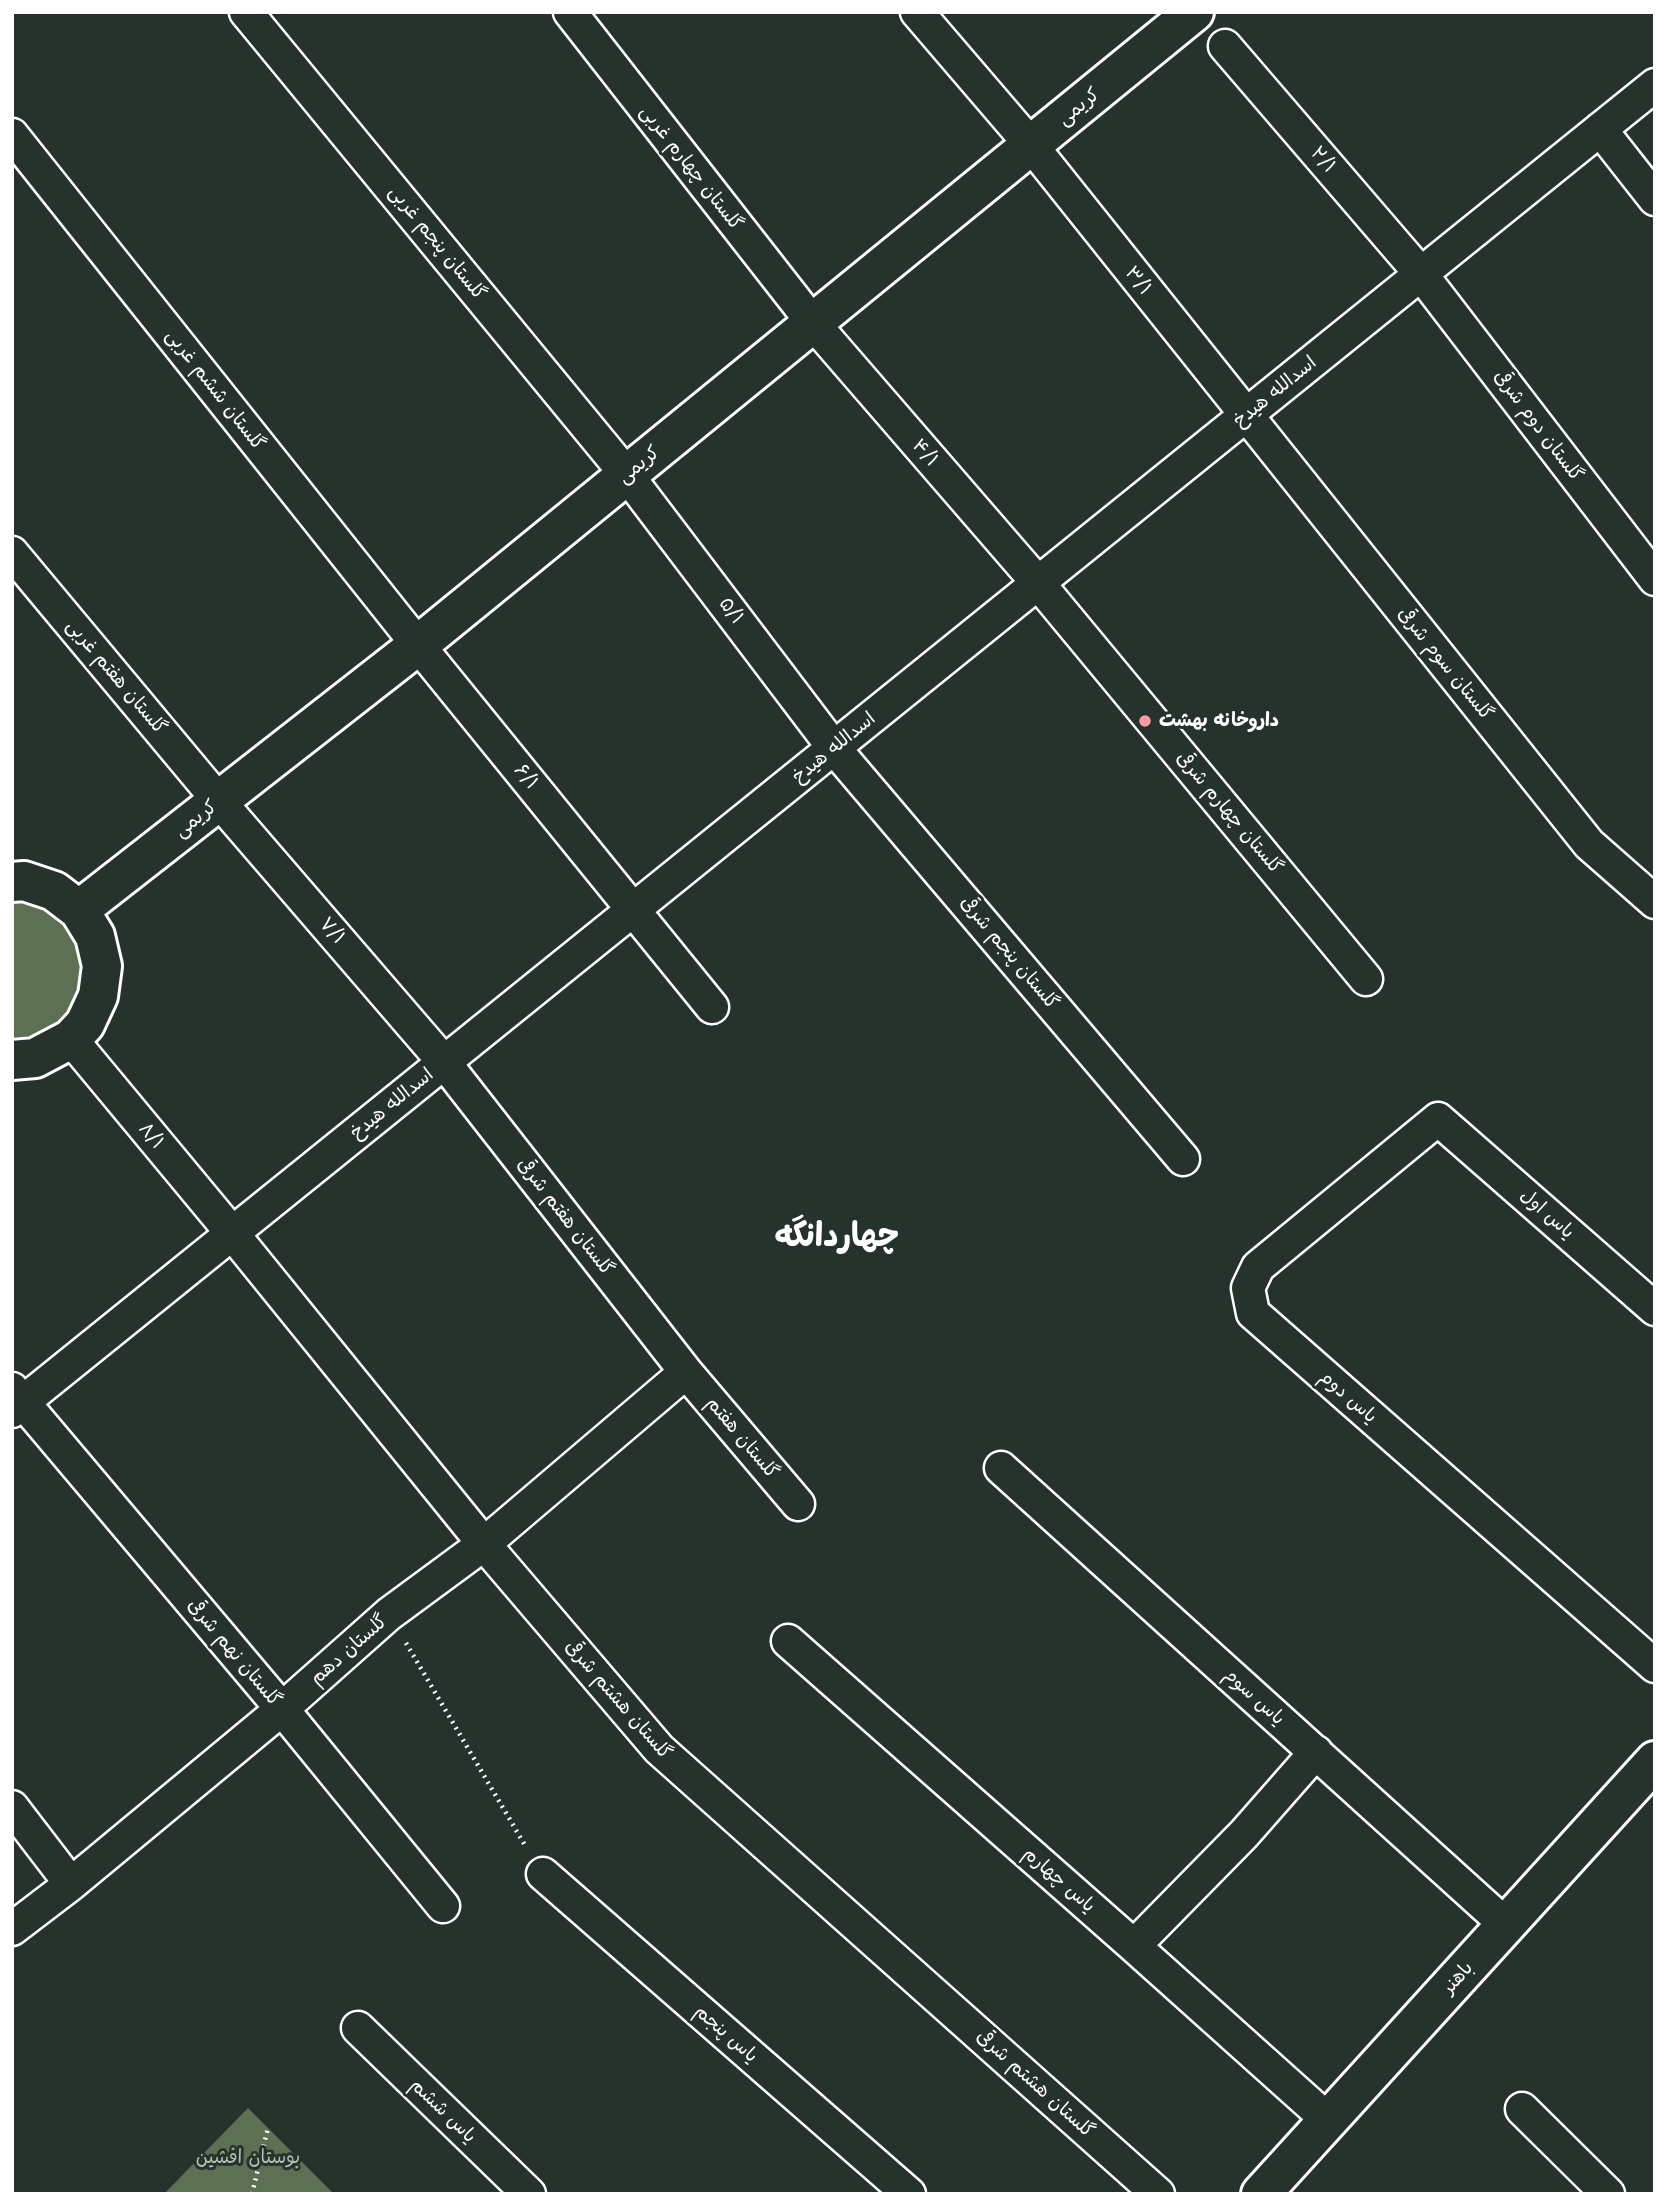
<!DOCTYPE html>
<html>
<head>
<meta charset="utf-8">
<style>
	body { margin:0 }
	#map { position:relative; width:1667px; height:2206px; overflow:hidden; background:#26332d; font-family:"Playpen Sans",sans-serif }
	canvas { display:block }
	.frame { position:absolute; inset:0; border:14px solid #fff; pointer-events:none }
</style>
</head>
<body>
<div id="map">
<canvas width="1667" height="2206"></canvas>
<div class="frame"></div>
</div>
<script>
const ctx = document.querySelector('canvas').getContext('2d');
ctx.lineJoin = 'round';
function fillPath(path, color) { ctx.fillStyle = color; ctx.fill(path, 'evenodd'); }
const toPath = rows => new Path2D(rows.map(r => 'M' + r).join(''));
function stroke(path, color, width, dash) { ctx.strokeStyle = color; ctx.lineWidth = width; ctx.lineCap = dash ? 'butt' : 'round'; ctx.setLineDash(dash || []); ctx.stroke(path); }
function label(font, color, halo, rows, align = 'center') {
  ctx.font = font + ' "Playpen Sans","Playpen Sans Arabic",sans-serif'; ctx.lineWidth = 6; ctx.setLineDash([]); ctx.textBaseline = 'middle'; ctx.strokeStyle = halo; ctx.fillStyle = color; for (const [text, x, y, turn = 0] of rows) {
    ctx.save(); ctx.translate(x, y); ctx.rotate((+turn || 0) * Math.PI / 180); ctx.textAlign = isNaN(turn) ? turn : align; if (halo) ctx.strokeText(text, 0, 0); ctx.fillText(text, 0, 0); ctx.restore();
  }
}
fillPath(toPath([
	[12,902,28,903,50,912,67,926,78,946,83,969,79,991,69,1011,52,1027,32,1036,12,1038],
	[248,2108,334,2194,164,2194]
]), '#5d7053');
const street = toPath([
	[246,12,627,475,834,748,1183,1159],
	[570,12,813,323,1038,583,1366,979],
	[917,12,1031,145,1589,844,1655,902],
	[1225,46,1421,274,1655,579],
	[1600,129,1655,199],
	[12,135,418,645,712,1007],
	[12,553,219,801,444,1062,686,1372,798,1504],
	[71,1039,232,1233,484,1544,659,1749,1158,2194],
	[1655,1309,1438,1119,1258,1267,1248,1288,1253,1313,1655,1666],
	[12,1389,282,1709,443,1906],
	[12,1411,1655,85],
	[1001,1468,1506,1925],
	[788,1641,1134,1946,1328,2120],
	[12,1807,71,1884],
	[543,1874,909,2194],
	[12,1929,71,1884,282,1709,389,1614,484,1544,686,1372],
	[1134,1946,1244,1834,1316,1752],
	[358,2028,529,2194],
	[1522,2109,1608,2194]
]);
const secondary = toPath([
	[12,882,24,881,54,891,79,910,95,936,102,966,98,996,85,1024,71,1039,35,1058,12,1060],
	[79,910,418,645,1194,12],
	[1261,2194,1655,1761]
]);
stroke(street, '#fff', 37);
stroke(secondary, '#fff', 44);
stroke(toPath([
	[406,1643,526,1847],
	[252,2194,268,2128]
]), '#fff', 4.5, [2, 5]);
stroke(street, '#26332d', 32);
stroke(secondary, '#26332d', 38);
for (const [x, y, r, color] of [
	[1145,721,7,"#ff9aa2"]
]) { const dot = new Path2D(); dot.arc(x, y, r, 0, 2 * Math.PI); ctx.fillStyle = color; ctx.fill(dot); stroke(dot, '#26332d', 2.5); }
label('19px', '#fff', '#26332d', [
	["کریمی",1079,107,-39],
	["۲/۱",1323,160,49],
	["گلستان چهارم غربی",691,168,52],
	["گلستان پنجم غربی",437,243,51],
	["۳/۱",1138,281,51],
	["گلستان ششم غربی",215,390,52],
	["اسدالله هیدخ",1275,392,-39],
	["گلستان دوم شرقی",1538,426,53],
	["۴/۱",925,453,49],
	["کریمی",639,465,-39],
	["۵/۱",731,611,53],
	["گلستان سوم شرقی",1445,664,51],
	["گلستان هفتم غربی",116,677,50],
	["اسدالله هیدخ",834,748,-39],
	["۶/۱",526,777,51],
	["گلستان چهارم شرقی",1229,813,50],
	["کریمی",196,819,-38],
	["۷/۱",332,931,49],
	["گلستان پنجم شرقی",1009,953,50],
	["اسدالله هیدخ",392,1104,-39],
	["۸/۱",151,1136,50],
	["یاس اول",1547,1214,41],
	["گلستان هفتم شرقی",565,1217,52],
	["یاس دوم",1348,1397,41],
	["گلستان هفتم",742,1438,50],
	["گلستان دهم",349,1650,-41],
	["گلستان نهم شرقی",234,1653,50],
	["یاس سوم",1254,1697,42],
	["گلستان هشتم شرقی",618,1700,49],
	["یاس چهارم",1059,1880,41],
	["باهنر",1458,1978,-48],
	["یاس پنجم",726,2034,41],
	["گلستان هشتم شرقی",1035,2084,42],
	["یاس ششم",443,2111,44]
]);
label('bold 19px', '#fff', '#26332d', [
	["داروخانه بهشت",1159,721]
], 'left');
label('19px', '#b6bfb2', '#26332d', [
	["بوستان افشین",248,2158]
]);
label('bold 33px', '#fff', '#26332d', [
	["چهاردانگه",837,1237]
]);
</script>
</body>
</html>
